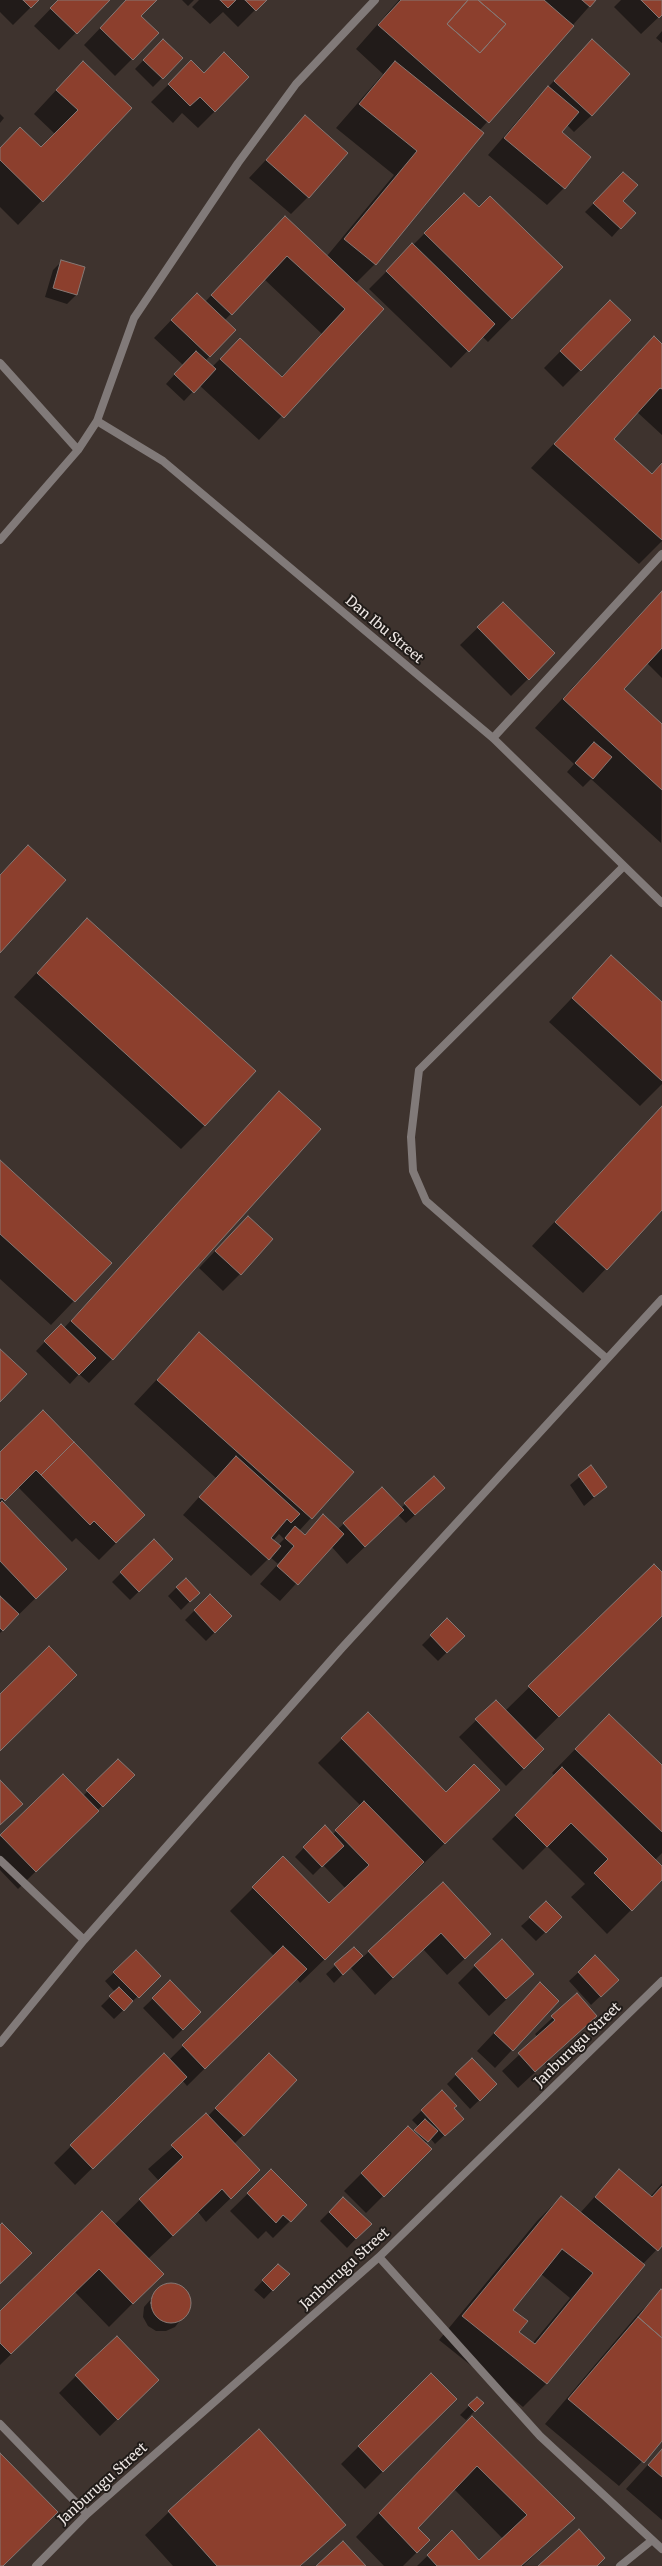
<!DOCTYPE html>
<html>
<head>
<meta charset="utf-8">
<style>
	body { margin:0 }
	canvas { display:block; background:#3e332e }
</style>
</head>
<body>
<canvas width="662" height="2566"></canvas>
<script>
const ctx = document.querySelector('canvas').getContext('2d');
ctx.lineJoin = 'round';
function fillPath(path, color) { ctx.fillStyle = color; ctx.fill(path, 'evenodd'); }
const toPath = rows => new Path2D(rows.map(r => 'M' + r).join(''));
function stroke(path, color, width, dash) { ctx.strokeStyle = color; ctx.lineWidth = width; ctx.lineCap = dash ? 'butt' : 'round'; ctx.setLineDash(dash || []); ctx.stroke(path); }
function label(font, color, halo, rows, align = 'center') {
  ctx.font = font + ' Merriweather,serif'; ctx.lineWidth = 4; ctx.setLineDash([]); ctx.textBaseline = 'middle'; ctx.strokeStyle = halo; ctx.fillStyle = color; for (const [text, x, y, turn = 0] of rows) {
    ctx.save(); ctx.translate(x, y); ctx.rotate((+turn || 0) * Math.PI / 180); ctx.textAlign = isNaN(turn) ? turn : align; if (halo) ctx.strokeText(text, 0, 0); ctx.fillText(text, 0, 0); ctx.restore();
  }
}
fillPath(toPath([
	[0,0,38,0,13,25,0,12],
	[59,0,108,0,59,50,34,26],
	[127,0,156,0,140,16,132,59,115,76,84,45],
	[182,0,194,0,188,6],
	[199,0,265,0,238,27,223,12,210,24,192,7],
	[399,0,595,0,479,131,375,264,356,283,383,309,259,440,199,385,184,401,166,384,183,365,154,338,180,311,205,302,285,217,327,256,394,175,336,128,383,74,356,49],
	[264,279,322,334,281,377,240,339,212,367,205,361,235,330,225,320],
	[621,0,662,0,662,14,641,34,614,7],
	[662,31,662,43,656,38],
	[163,40,182,58,153,87,135,69],
	[592,41,592,115,574,132,567,125,561,132,564,188,547,205,488,155,531,105],
	[204,74,215,111,198,128,182,113,173,123,151,102,174,79],
	[60,86,131,108,18,225,0,207,0,148,41,149,55,134,34,114],
	[0,114,4,118,0,123],
	[306,117,308,197,291,214,249,178],
	[615,182,622,201,620,228,612,237,585,212],
	[464,194,479,209,562,267,488,342,482,336,451,368,369,289],
	[62,261,83,267,76,295,67,304,45,297,53,270],
	[610,301,630,320,563,387,544,368],
	[654,337,662,345,662,435,637,412,612,439,651,475,662,462,662,541,639,564,531,468],
	[662,591,662,678,647,663,623,689,662,725,661,843,591,779,583,787,567,772,574,764,535,728],
	[503,603,554,653,511,696,460,645],
	[28,846,0,951,0,874],
	[87,919,205,1125,181,1149,14,997],
	[611,957,662,1004,662,1084,640,1106,549,1022],
	[279,1092,112,1359,89,1383,79,1374,70,1384,36,1351,61,1325,64,1328],
	[662,1107,662,1209,583,1293,532,1246],
	[0,1162,110,1263,51,1325,0,1279],
	[231,1234,240,1274,223,1291,199,1268],
	[199,1334,353,1472,299,1531,304,1535,323,1516,338,1529,382,1488,401,1508,434,1478,435,1497,406,1523,398,1515,347,1564,331,1546,280,1601,260,1584,278,1564,270,1557,251,1576,183,1515,216,1478,134,1404],
	[279,1534,284,1539,278,1545,273,1541],
	[0,1454,144,1515,99,1560,76,1538,72,1542,18,1487,2,1503,48,1586,0,1633],
	[591,1467,606,1487,584,1506,570,1485],
	[654,1565,662,1573,662,1615,534,1741,543,1749,506,1786,459,1737,496,1701,505,1711],
	[163,1568,130,1600,112,1582,121,1573],
	[177,1587,190,1601,181,1610,168,1596],
	[210,1595,231,1616,206,1641,185,1620],
	[447,1620,463,1636,438,1661,422,1645],
	[368,1713,446,1793,475,1814,300,1983,296,1978,187,2086,182,2080,75,2185,54,2163,164,2054,169,2060,274,1956,230,1911,283,1858,329,1905,346,1889,323,1865,313,1875,295,1857,324,1827,332,1835,361,1806,318,1763],
	[585,1739,662,1767,662,1853,655,1860,662,1868,662,1879,607,1934,571,1897,585,1884,547,1846,523,1870,492,1839,555,1776,552,1773],
	[118,1760,133,1775,18,1889,0,1870,0,1837,63,1776,83,1796],
	[443,1883,473,1951,447,1975,423,1949,375,1995,350,1967,334,1983,326,1974,354,1948,363,1957],
	[561,1917,536,1941,521,1926,530,1918],
	[136,1952,159,1976,114,2019,101,2006,115,1992,105,1981],
	[595,1957,608,1989,591,2005,569,1981],
	[475,1966,533,1974,489,2016,458,1983],
	[170,1982,200,2012,173,2039,143,2008],
	[540,1984,558,2001,495,2068,477,2051],
	[577,1995,596,2016,518,2088,502,2071,538,2037,535,2034],
	[472,2059,496,2084,470,2109,447,2084],
	[252,2071,243,2135,234,2144,235,2194,206,2222,198,2212,148,2259,162,2274,109,2327,75,2292,0,2365,0,2312,114,2225,159,2181,148,2169,208,2116],
	[442,2091,453,2108,453,2127,435,2144,430,2138,425,2144,430,2149,366,2213,344,2191,408,2127,413,2132,419,2127,412,2120],
	[619,2170,650,2197,662,2183,662,2244,643,2264,546,2384,523,2407,439,2340,537,2221,561,2197,580,2213],
	[541,2274,570,2298,532,2344,518,2332,512,2310],
	[271,2171,306,2205,273,2238,266,2231,258,2239,230,2211],
	[343,2198,370,2224,347,2248,320,2221],
	[278,2265,288,2274,264,2299,254,2290],
	[167,2285,177,2285,185,2291,190,2299,190,2308,175,2327,166,2331,156,2331,148,2326,143,2317,144,2307,159,2290],
	[662,2291,662,2440,619,2486,545,2424,638,2314],
	[431,2375,455,2399,365,2489,341,2464],
	[76,2376,140,2397,100,2436,59,2393],
	[477,2398,482,2403,466,2420,460,2415],
	[448,2441,574,2518,523,2566,417,2566,452,2532,479,2561,503,2539,454,2489,416,2528,429,2540,403,2566,384,2566,356,2537],
	[662,2449,662,2520,626,2489],
	[169,2512,344,2525,301,2566,173,2566,145,2535]
]), '#0007');
const building = toPath([
	[23,0,39,0,31,8,23,0],
	[58,0,110,0,77,34,50,8,58,0],
	[126,0,157,0,141,16,159,33,133,60,100,28,126,0],
	[220,0,236,0,228,8,220,0],
	[245,0,267,0,256,11,245,0],
	[401,0,468,0,447,24,480,53,506,24,478,0,544,0,574,26,489,123,378,25,401,0],
	[468,0,478,0,506,24,480,53,447,24,468,0],
	[582,0,596,0,590,7,582,0],
	[641,0,662,0,662,15,659,18,641,0],
	[163,39,183,58,163,79,143,60,163,39],
	[592,39,630,74,592,116,554,81,592,39],
	[224,52,249,77,215,112,200,97,190,106,168,84,191,60,204,73,224,52],
	[83,61,132,108,43,202,0,160,0,148,20,127,41,147,78,110,56,90,83,61],
	[395,61,484,133,376,265,344,239,417,151,359,104,395,61],
	[548,86,579,112,562,132,591,157,565,189,504,138,548,86],
	[305,115,348,153,309,198,266,160,305,115],
	[623,172,638,185,623,201,636,213,621,229,593,203,623,172],
	[464,193,479,207,490,196,563,267,512,319,424,233,464,193],
	[285,216,384,309,284,418,220,359,240,338,282,377,345,309,287,256,232,315,211,295,285,216],
	[412,243,495,324,469,352,386,271,412,243],
	[61,260,85,267,77,295,53,288,61,260],
	[197,293,236,330,210,357,171,320,197,293],
	[610,300,631,320,581,371,560,351,610,300],
	[654,336,662,344,662,389,660,388,614,439,652,474,662,463,662,540,554,444,654,336],
	[196,351,216,369,194,393,174,374,196,351],
	[662,591,662,648,624,689,662,724,662,790,563,699,662,591],
	[503,602,555,653,529,680,477,627,503,602],
	[594,742,612,757,593,779,575,763,594,742],
	[28,845,66,880,0,953,0,875,28,845],
	[87,918,256,1071,205,1126,37,973,87,918],
	[611,955,662,1002,662,1081,572,998,611,955],
	[279,1091,321,1129,113,1360,71,1321,279,1091],
	[662,1106,662,1210,607,1270,555,1222,662,1106],
	[0,1160,112,1263,75,1302,0,1234,0,1160],
	[248,1216,273,1239,241,1275,215,1251,248,1216],
	[61,1324,96,1358,79,1375,44,1341,61,1324],
	[199,1332,354,1472,312,1519,157,1380,199,1332],
	[0,1349,27,1374,0,1402,0,1349],
	[43,1410,74,1442,41,1475,36,1470,5,1501,2,1498,0,1499,0,1452,43,1410],
	[74,1442,145,1515,116,1543,94,1521,90,1525,41,1475,74,1442],
	[236,1456,300,1514,291,1523,287,1519,271,1538,281,1546,269,1560,199,1497,236,1456],
	[591,1465,607,1487,594,1497,578,1475,591,1465],
	[434,1476,445,1488,415,1515,404,1503,434,1476],
	[382,1487,404,1510,365,1547,343,1523,382,1487],
	[2,1501,67,1569,36,1599,0,1561,0,1503,2,1501],
	[323,1514,344,1534,298,1585,277,1566,294,1546,285,1538,295,1526,305,1535,323,1514],
	[154,1539,173,1559,139,1592,120,1572,154,1539],
	[654,1564,662,1572,662,1616,559,1717,528,1686,654,1564],
	[186,1578,200,1593,190,1602,176,1587,186,1578],
	[210,1594,232,1616,215,1633,194,1610,210,1594],
	[0,1596,19,1614,3,1631,0,1628,0,1596],
	[447,1618,465,1636,447,1653,430,1635,447,1618],
	[49,1646,77,1675,0,1751,0,1694,49,1646],
	[496,1700,544,1749,524,1769,475,1719,496,1700],
	[368,1712,446,1792,474,1764,500,1790,445,1844,341,1738,368,1712],
	[609,1714,662,1765,662,1832,575,1749,609,1714],
	[118,1759,135,1775,103,1807,86,1790,118,1759],
	[562,1767,662,1866,662,1880,632,1911,594,1873,608,1859,571,1823,547,1847,515,1815,562,1767],
	[63,1774,99,1811,36,1872,0,1835,63,1774],
	[0,1780,23,1804,0,1825,0,1780],
	[364,1801,424,1862,325,1960,252,1887,283,1856,329,1903,369,1865,335,1830,364,1801],
	[325,1825,344,1846,322,1867,303,1847,325,1825],
	[443,1882,491,1934,465,1959,441,1933,393,1978,368,1951,443,1882],
	[546,1901,562,1917,546,1933,529,1917,546,1901],
	[502,1939,534,1974,506,1999,474,1965,502,1939],
	[283,1946,307,1969,205,2069,182,2045,283,1946],
	[354,1947,363,1956,343,1975,334,1964,354,1947],
	[136,1950,161,1976,139,1998,113,1972,136,1950],
	[595,1955,619,1980,601,1997,578,1972,595,1955],
	[170,1980,201,2012,183,2030,152,1998,170,1980],
	[540,1982,559,2001,513,2051,494,2033,540,1982],
	[119,1987,133,2001,124,2011,109,1996,119,1987],
	[577,1993,597,2016,535,2072,518,2053,555,2020,551,2016,577,1993],
	[164,2053,187,2077,93,2169,70,2145,164,2053],
	[269,2053,297,2080,244,2136,215,2108,269,2053],
	[472,2058,497,2084,480,2101,455,2074,472,2058],
	[442,2090,457,2106,454,2108,464,2119,445,2136,421,2110,442,2090],
	[206,2113,260,2170,231,2199,222,2189,173,2236,139,2199,183,2157,171,2145,206,2113],
	[425,2119,438,2131,428,2142,414,2130,425,2119],
	[408,2126,432,2149,384,2197,361,2173,408,2126],
	[271,2169,307,2205,291,2222,283,2215,276,2223,247,2193,271,2169],
	[619,2169,652,2197,662,2186,662,2246,658,2251,595,2197,619,2169],
	[561,2196,645,2265,547,2384,462,2316,561,2196],
	[562,2249,593,2273,535,2344,519,2332,528,2321,513,2310,562,2249],
	[343,2197,372,2224,356,2239,329,2212,343,2197],
	[102,2211,164,2274,133,2304,99,2269,11,2354,0,2343,0,2311,102,2211],
	[2,2223,32,2253,0,2284,0,2225,2,2223],
	[278,2264,290,2274,273,2291,262,2280,278,2264],
	'151 2303a20 20 0 1 1 40 0a20 20 0 1 1-40 0Z',
	[661,2289,662,2290,662,2338,638,2317,661,2289],
	[638,2317,662,2338,662,2441,644,2463,568,2399,638,2317],
	[117,2336,159,2380,118,2420,75,2375,117,2336],
	[431,2373,457,2399,383,2472,358,2446,431,2373],
	[477,2397,484,2403,475,2412,468,2405,477,2397],
	[472,2416,575,2518,521,2566,437,2566,427,2555,452,2530,479,2560,527,2515,477,2466,418,2528,430,2540,417,2553,379,2513,472,2416],
	[259,2429,346,2525,300,2566,217,2566,168,2511,259,2429],
	[662,2449,662,2477,648,2465,662,2449],
	[0,2453,58,2512,3,2566,0,2566,0,2453],
	[579,2529,605,2558,597,2566,538,2566,579,2529],
	[343,2541,366,2566,316,2566,343,2541]
]);
fillPath(building, '#8c3f2d');
stroke(building, '#867874', 1);
stroke(toPath([
	[606,1358,426,1201,413,1171,411,1137,419,1070,623,867]
]), '#817a79', 8);
stroke(toPath([
	[0,363,78,450],
	[97,421,134,318,238,163,296,84,375,0],
	[0,540,78,450,97,421,163,461,493,738,662,903],
	[493,738,662,554],
	[0,1860,84,1940,0,2043],
	[84,1940,341,1649,662,1299],
	[379,2257,540,2436,662,2549],
	[0,2424,87,2514],
	[36,2566,87,2514,379,2257,662,1981],
	[620,2566,651,2541]
]), '#817a79', 8);
label('14px', '#ede6e3', '#211c19', [
	["Dan Ibu Street",384,630,40],
	["Janburugu Street",578,2045,-44],
	["Janburugu Street",345,2269,-42],
	["Janburugu Street",103,2484,-42]
]);
</script>
</body>
</html>
